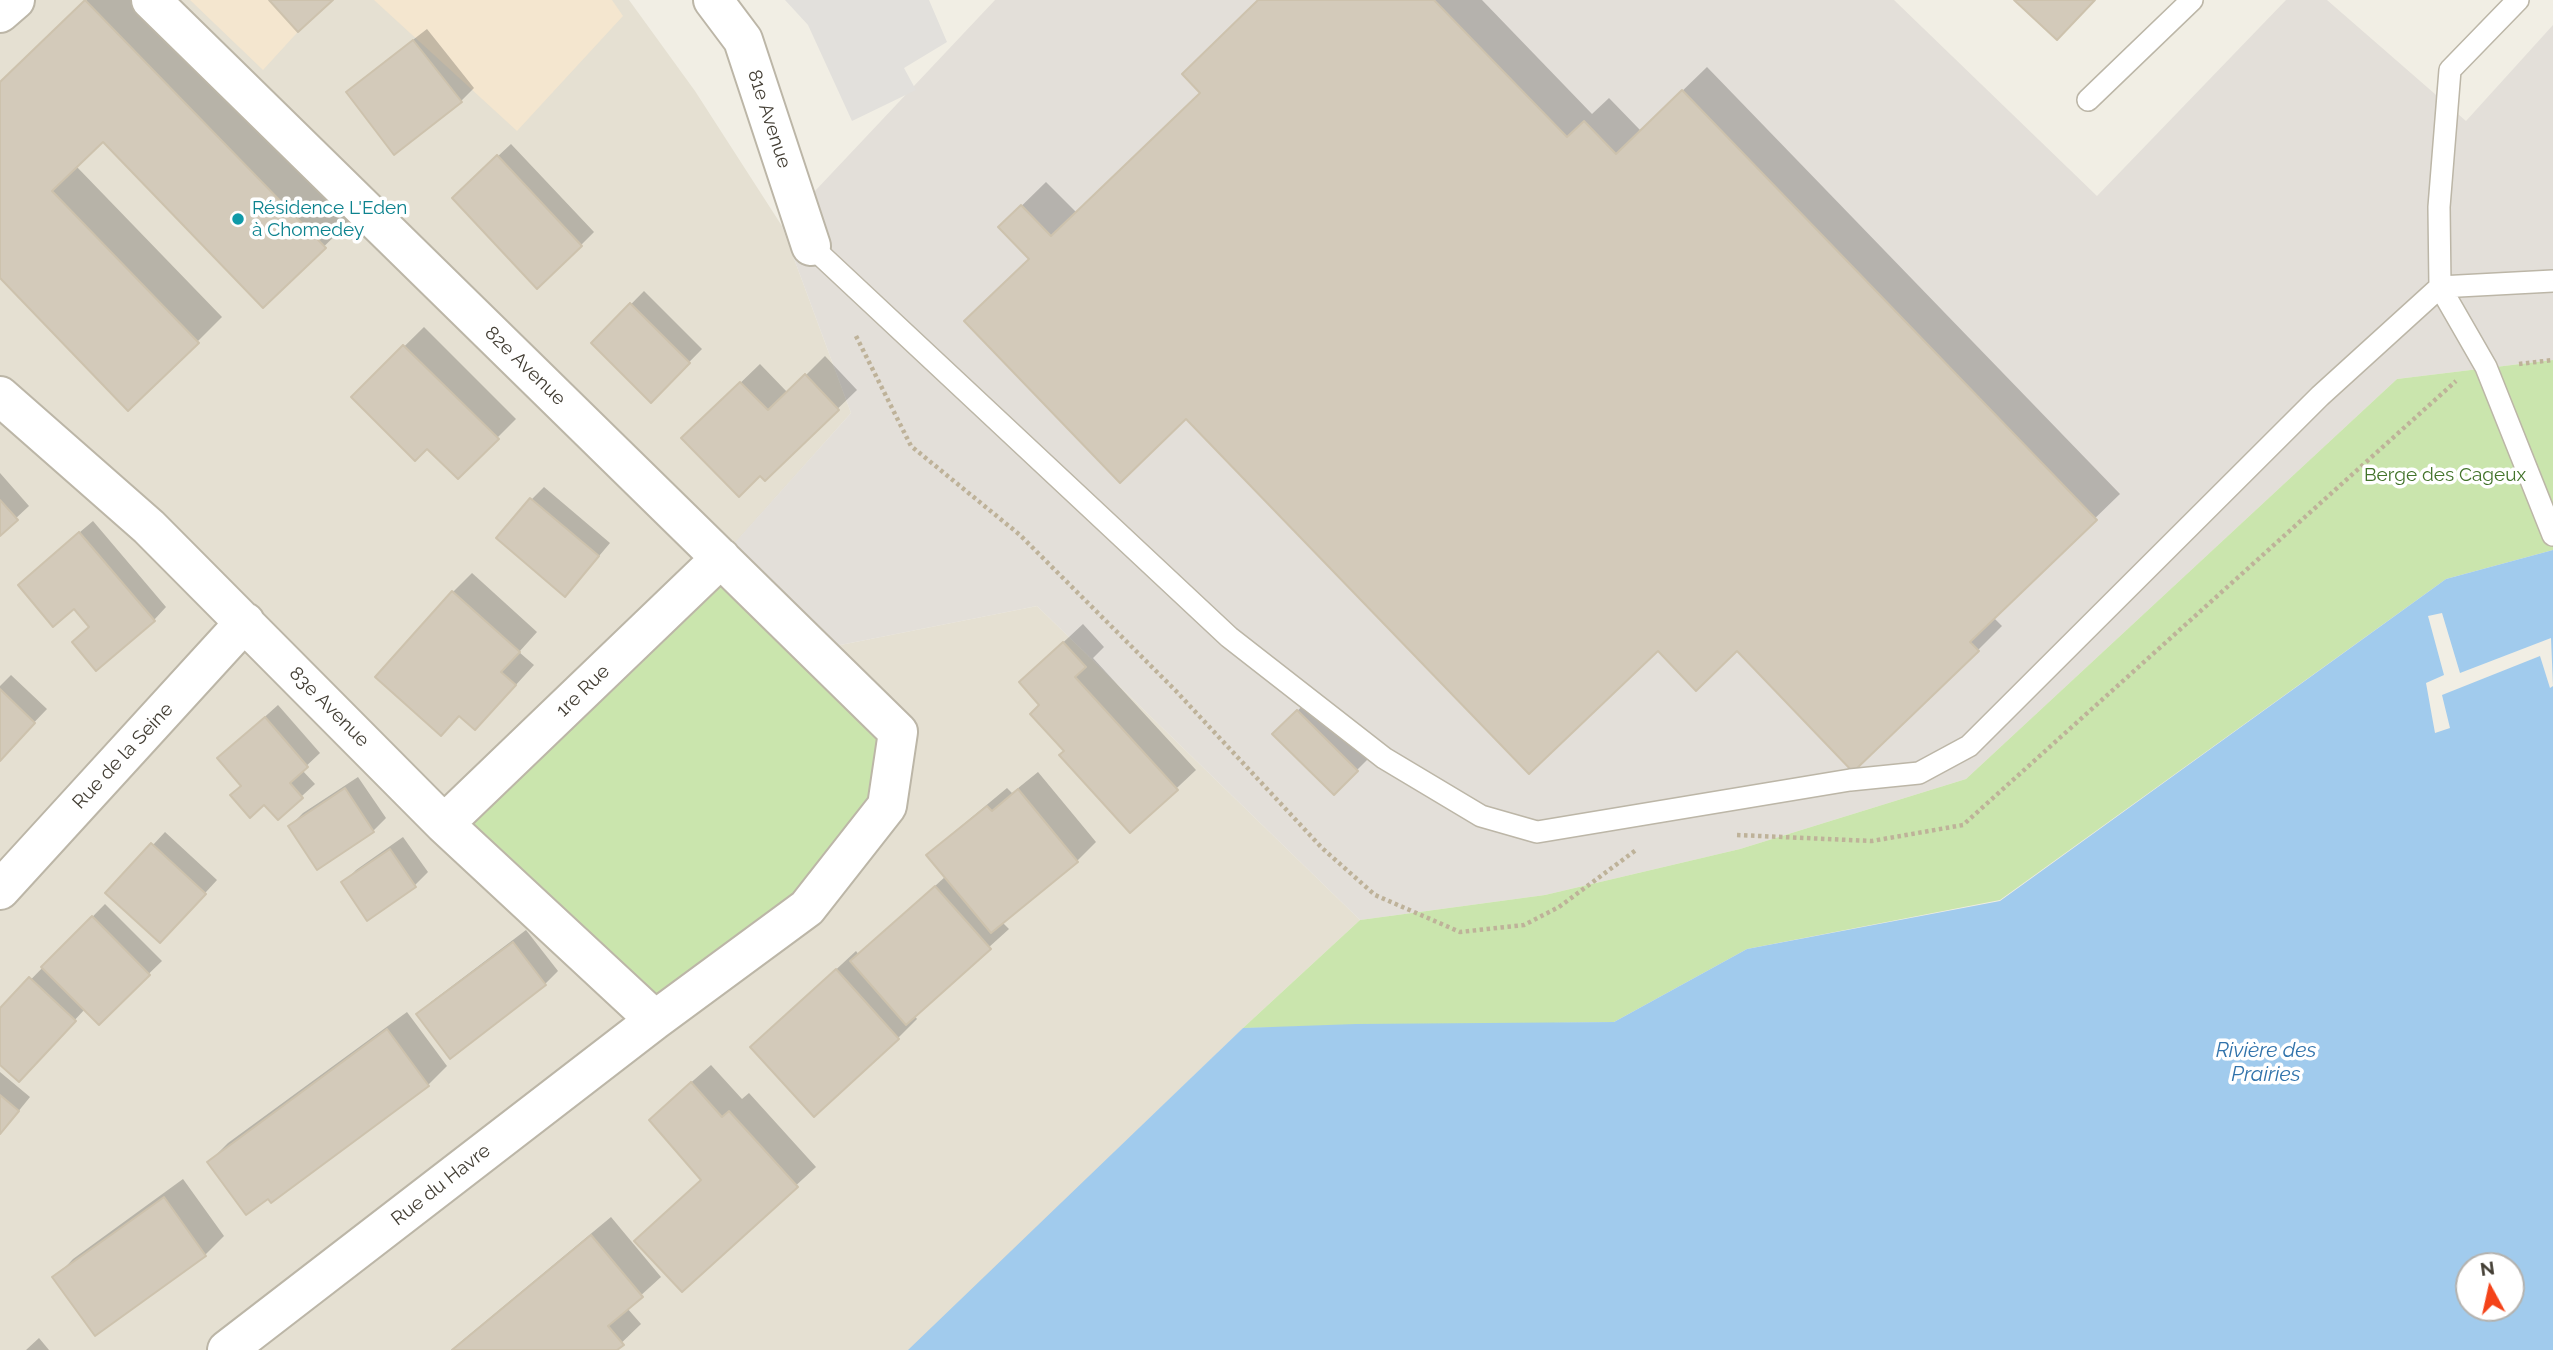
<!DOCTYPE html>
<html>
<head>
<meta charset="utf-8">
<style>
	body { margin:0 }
	#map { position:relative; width:2553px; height:1350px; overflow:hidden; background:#f1eee4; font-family:Raleway,sans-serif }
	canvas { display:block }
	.north { position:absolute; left:2455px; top:1252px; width:70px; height:70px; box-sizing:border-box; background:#fff; border:2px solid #b4b2ae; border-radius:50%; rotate:352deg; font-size:19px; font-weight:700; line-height:28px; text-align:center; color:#433e34 }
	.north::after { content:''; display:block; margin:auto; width:24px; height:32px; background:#f44319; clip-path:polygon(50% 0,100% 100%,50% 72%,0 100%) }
</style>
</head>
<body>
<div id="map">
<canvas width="2553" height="1350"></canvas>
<div class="north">N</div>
</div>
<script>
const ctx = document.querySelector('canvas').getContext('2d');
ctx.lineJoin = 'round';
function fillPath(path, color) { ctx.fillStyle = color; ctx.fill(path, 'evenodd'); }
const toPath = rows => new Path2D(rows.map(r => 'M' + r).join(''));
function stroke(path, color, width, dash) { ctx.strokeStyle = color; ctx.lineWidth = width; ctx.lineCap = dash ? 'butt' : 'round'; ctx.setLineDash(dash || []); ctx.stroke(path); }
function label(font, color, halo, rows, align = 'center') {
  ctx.font = font + ' Raleway,sans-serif'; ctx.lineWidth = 7; ctx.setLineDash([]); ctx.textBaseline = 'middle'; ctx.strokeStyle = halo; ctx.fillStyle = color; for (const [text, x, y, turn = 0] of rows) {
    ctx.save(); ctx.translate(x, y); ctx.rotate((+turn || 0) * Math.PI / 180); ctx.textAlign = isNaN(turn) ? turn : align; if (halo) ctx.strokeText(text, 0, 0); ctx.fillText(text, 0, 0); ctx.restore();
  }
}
fillPath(toPath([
	[0,0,629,0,695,91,782,226,851,413,722,558,815,650,1037,606,1360,920,1243,1028,912,1350,0,1350]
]), '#e5e0d2');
fillPath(toPath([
	[190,0,327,0,263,70],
	[374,0,612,0,623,16,517,131]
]), '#f4e6cf');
fillPath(toPath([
	[995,0,1894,0,2097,196,2286,0,2327,0,2466,121,2553,25,2553,360,2397,379,1966,779,1740,849,1545,895,1360,920,1037,606,815,650,721,558,851,413,782,226]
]), '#e3dfd9');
fillPath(toPath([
	[2553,360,2553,550,2446,579,2000,900,1747,949,1614,1022,1243,1028,1360,920,1545,895,1740,849,1966,779,2397,379],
	[721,558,898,732,887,806,807,908,655,1020,444,824]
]), '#cae5ad');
fillPath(toPath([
	[785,0,929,0,947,42,904,68,916,90,852,121,808,25]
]), '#e2e0dc');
fillPath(toPath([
	[2553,550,2553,1350,908,1350,1243,1028,1356,1024,1614,1022,1747,949,2000,901,2446,579],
	[2469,1266,2511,1266,2511,1308,2469,1308]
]), '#a1cbed');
fillPath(toPath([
	[2442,613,2460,673,2551,638,2553,686,2550,688,2540,656,2442,695,2450,728,2435,733,2426,683,2444,675,2428,616]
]), '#f1eee4');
fillPath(toPath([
	[87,0,135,0,349,222,263,306,103,139,76,166,222,317,197,342,0,276,0,83],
	[1260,0,1482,0,1592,114,1609,98,1641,131,1707,67,2120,494,1993,617,2002,626,1978,650,1658,648,1030,259,1000,227,1046,182,1077,213,1202,93],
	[427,29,474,88,461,101,348,92,361,80],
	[511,144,594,232,581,245,467,185],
	[644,291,702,349,651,401,593,343],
	[424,327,516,419,458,477,428,446,353,397],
	[825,356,857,390,765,479,703,419,760,364,788,393],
	[0,473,29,506,0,533],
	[544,487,610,543,578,581,531,500],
	[93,521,166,607,154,620,91,626,74,606,33,572],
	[472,573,537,632,519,652,534,665,494,709,460,715,441,734,453,592],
	[1083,624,1104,647,1093,658,1196,770,1131,831,1066,750,1042,705,1040,664],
	[11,675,47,709,0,758,0,686],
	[1310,698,1370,757,1334,793,1275,734],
	[278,705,320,753,302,770,315,784,278,818,265,802,242,785,219,758],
	[1038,772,1096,842,1077,861,1002,922,1009,929,914,1015,917,1019,898,1038,815,1114,772,1029,856,951,859,955,946,876,929,855,948,837,1007,788,1012,793],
	[358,777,386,818,373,831,290,826,303,813],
	[165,832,217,880,173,928,153,845],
	[403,837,428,872,415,885,368,918,343,883,356,870],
	[105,904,162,961,99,1022,85,1009,31,1067,0,1063,0,1011],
	[526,930,558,971,545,984,418,1014,431,1002],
	[407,1012,447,1066,428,1085,271,1201,209,1162,228,1143],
	[711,1065,742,1099,749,1093,816,1167,682,1290,703,1179,670,1101],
	[0,1072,30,1097,0,1134],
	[183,1179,224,1236,205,1255,95,1333,55,1278,73,1259],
	[611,1217,661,1277,627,1308,641,1324,614,1350,451,1350],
	[39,1338,49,1350,26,1350]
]), '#0003');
const building = toPath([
	[85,0,326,248,263,308,103,142,52,191,199,343,128,411,0,278,0,82,85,0],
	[269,0,333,0,298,32,269,0],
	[1258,0,1434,0,1567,137,1584,121,1616,154,1682,90,2097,520,1970,642,1979,651,1853,772,1737,651,1696,691,1658,651,1529,774,1186,419,1120,483,964,321,1029,259,998,227,1021,205,1051,236,1200,93,1182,74,1258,0],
	[2014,0,2095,0,2057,40,2014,0],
	[413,40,462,102,394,155,346,92,413,40],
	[497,155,582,246,537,289,452,198,497,155],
	[630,303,690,363,651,403,591,343,630,303],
	[403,345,499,439,458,479,427,449,415,461,351,397,403,345],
	[805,374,839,410,765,481,760,476,739,497,681,438,740,382,768,410,805,374],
	[530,498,599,556,565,597,496,538,530,498],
	[0,500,18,520,0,536,0,500],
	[79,532,155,621,96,671,72,642,89,627,74,609,53,627,18,585,79,532],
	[452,591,520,652,501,672,516,685,475,730,459,716,441,736,375,677,452,591],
	[1063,642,1086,667,1075,677,1178,790,1130,833,1059,755,1064,751,1030,714,1039,705,1019,682,1063,642],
	[0,689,35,723,0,761,0,689],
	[1297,710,1358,771,1334,795,1272,734,1297,710],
	[265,717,308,767,290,783,303,798,278,820,264,805,250,818,230,795,241,786,217,758,265,717],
	[345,788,374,832,317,870,288,826,345,788],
	[1018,789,1078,862,991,933,926,855,987,806,992,811,1018,789],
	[151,843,206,894,160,943,105,893,151,843],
	[390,849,416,887,367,921,341,882,390,849],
	[935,886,991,949,906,1025,850,961,935,886],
	[92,916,150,975,99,1025,41,967,92,916],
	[513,942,546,985,450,1059,416,1014,513,942],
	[836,969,899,1039,814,1117,750,1047,836,969],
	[29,977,76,1021,19,1082,0,1065,0,1008,29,977],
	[387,1029,429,1086,271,1203,268,1199,246,1215,207,1162,387,1029],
	[691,1082,722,1117,729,1111,798,1187,682,1292,634,1241,701,1180,649,1120,691,1082],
	[0,1095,19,1111,0,1134,0,1095],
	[164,1197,206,1256,95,1336,52,1277,164,1197],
	[591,1235,643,1297,608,1326,624,1345,617,1350,452,1350,591,1235]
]);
fillPath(building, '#d3caba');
stroke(building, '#cdc2ad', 2);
const service = toPath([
	[2518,0,2450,70,2439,207,2440,287,2486,367,2553,535],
	[2088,100,2192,0],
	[811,246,1229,637,1384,758,1481,816,1537,832,1850,780,1919,773,1969,746,2320,396,2440,287,2553,281]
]);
const minor = toPath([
	[151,0,898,732,887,806,807,908,655,1020,227,1350],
	[713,0,743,40,811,246],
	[0,396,149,527,444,824,655,1020],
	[444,824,721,558],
	[0,890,245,622]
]);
const tertiary = toPath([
	[0,13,15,0]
]);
stroke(service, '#bcb6a7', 24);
stroke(minor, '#bcb6a7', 42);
stroke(tertiary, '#bcb6a7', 42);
stroke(toPath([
	[856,336,911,446,1020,535,1176,691,1322,848,1375,895,1460,932,1524,925,1559,907,1636,850],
	[2519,364,2553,360],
	[1737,835,1872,841,1963,825,2456,381]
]), '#beb299', 4.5, [3.5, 3.5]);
stroke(service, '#fff', 21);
stroke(minor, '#fff', 38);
stroke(tertiary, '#fff', 38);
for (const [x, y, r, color] of [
	[238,219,7,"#0f9aa8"]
]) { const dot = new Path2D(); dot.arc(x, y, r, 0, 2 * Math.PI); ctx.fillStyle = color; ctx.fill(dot); stroke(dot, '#fff', 2.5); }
label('19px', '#433e34', '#fff', [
	["81e Avenue",769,119,72],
	["82e Avenue",525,366,44],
	["1re Rue",583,691,-44],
	["83e Avenue",329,707,45],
	["Rue de la Seine",123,756,-47],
	["Rue du Havre",441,1185,-38]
]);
label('19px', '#0d838f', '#fff', [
	["Résidence L'Eden",252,208],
	["à Chomedey",252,230]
], 'left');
label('19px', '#42732a', '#fff', [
	["Berge des Cageux",2445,475]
]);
label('italic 21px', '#3173ab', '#fff', [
	["Rivière des",2266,1051],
	["Prairies",2266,1075]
]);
</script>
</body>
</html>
